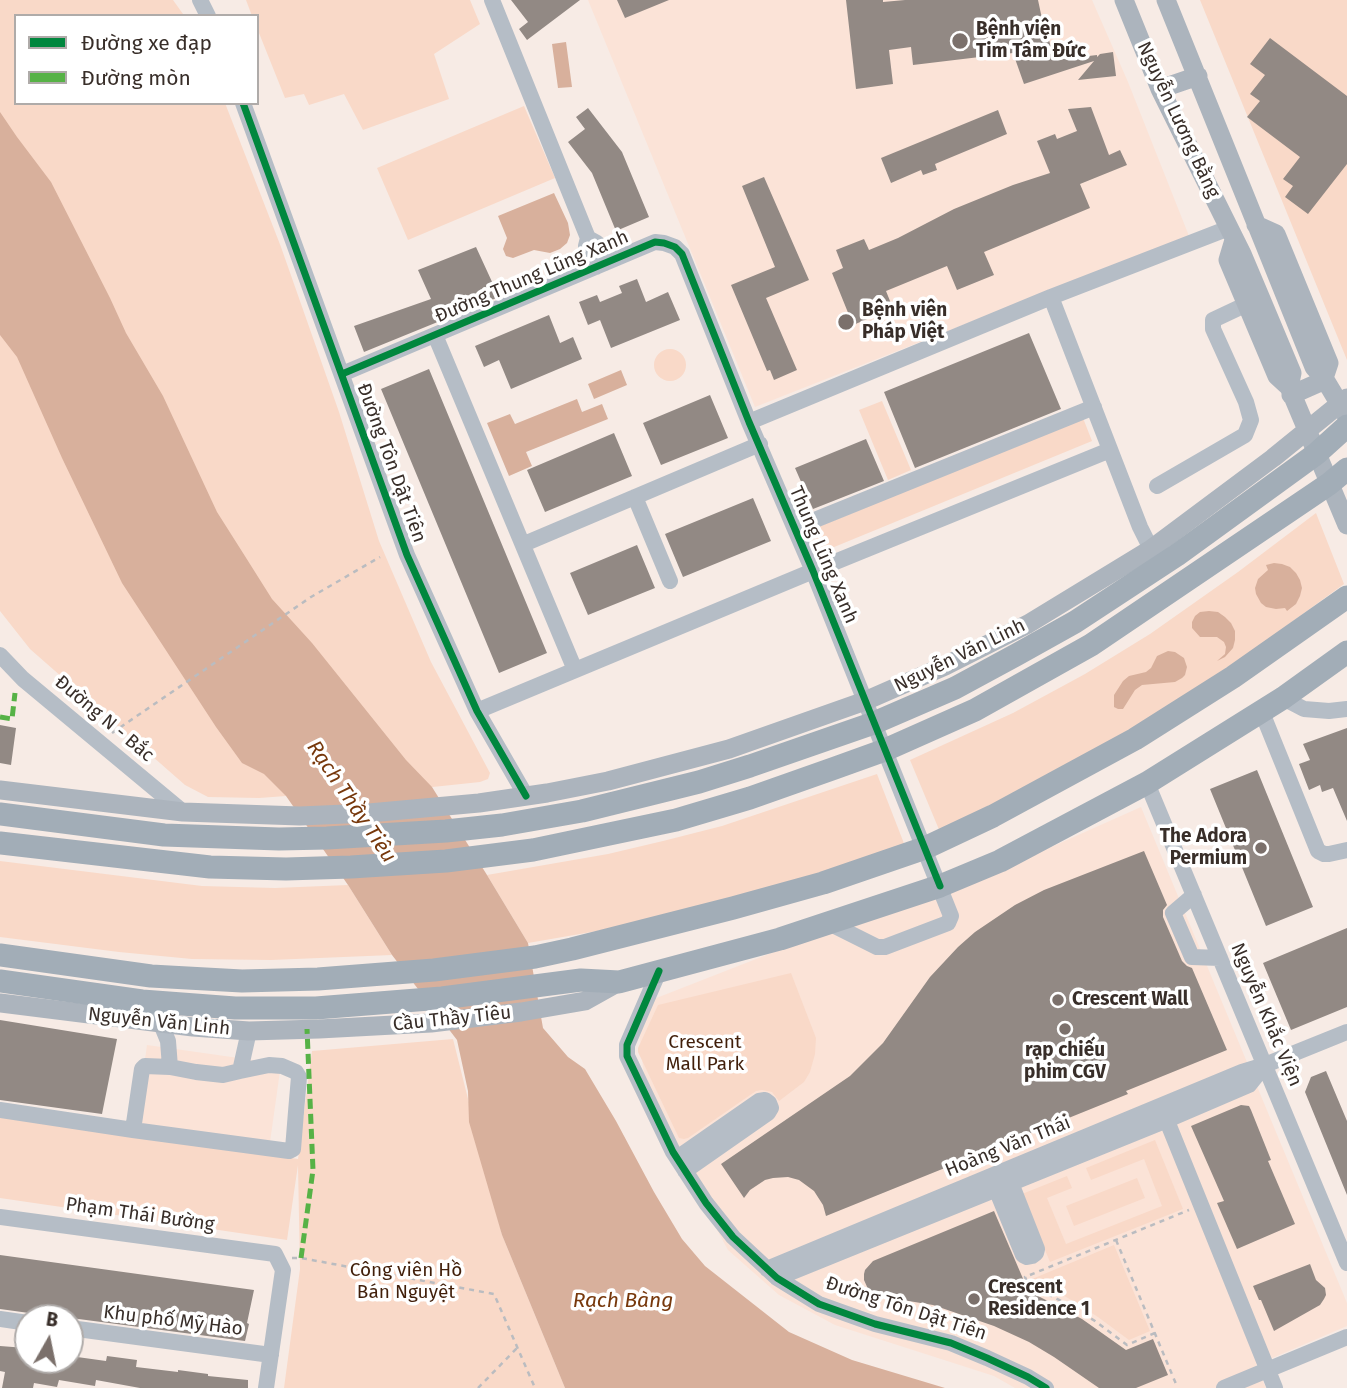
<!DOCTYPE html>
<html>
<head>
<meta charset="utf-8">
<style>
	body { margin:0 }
	#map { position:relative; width:1347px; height:1388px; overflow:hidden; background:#f7ebe5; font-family:"Fira Sans",sans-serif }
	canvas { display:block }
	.legend { position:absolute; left:14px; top:14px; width:245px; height:91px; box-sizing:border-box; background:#fff; border:2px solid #afaba9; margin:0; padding:9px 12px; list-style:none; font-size:21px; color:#382e29 }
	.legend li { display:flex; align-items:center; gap:14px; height:35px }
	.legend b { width:35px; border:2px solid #afaba9 }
	.north { position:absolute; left:14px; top:1304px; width:70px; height:70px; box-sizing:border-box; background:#fff; border:2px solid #afaba9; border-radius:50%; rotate:9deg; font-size:19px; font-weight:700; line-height:28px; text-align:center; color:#382e29 }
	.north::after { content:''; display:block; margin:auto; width:24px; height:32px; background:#7b706b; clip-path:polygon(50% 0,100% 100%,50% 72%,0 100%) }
</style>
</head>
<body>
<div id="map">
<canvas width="1347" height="1388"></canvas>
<ul class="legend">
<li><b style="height:9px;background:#00873e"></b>Đường xe đạp</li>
<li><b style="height:9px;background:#56b246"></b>Đường mòn</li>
</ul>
<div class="north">B</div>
</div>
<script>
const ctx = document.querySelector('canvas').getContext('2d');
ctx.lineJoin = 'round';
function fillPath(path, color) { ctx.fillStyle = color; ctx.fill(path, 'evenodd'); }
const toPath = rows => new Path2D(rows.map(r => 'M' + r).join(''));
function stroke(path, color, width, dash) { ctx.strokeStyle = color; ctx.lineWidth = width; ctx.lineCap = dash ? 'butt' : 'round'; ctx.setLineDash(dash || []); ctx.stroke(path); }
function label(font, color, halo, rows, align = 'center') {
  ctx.font = font + ' "Fira Sans",sans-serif'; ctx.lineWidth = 7; ctx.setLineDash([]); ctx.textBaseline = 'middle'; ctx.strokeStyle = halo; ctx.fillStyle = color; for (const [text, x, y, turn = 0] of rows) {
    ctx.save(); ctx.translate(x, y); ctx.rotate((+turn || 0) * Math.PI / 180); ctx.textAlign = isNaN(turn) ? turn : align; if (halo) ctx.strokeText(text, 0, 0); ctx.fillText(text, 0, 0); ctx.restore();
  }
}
fillPath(toPath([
	[588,0,1092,0,1128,82,1189,236,755,407],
	[1141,807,1347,1303,1347,1326,1256,1365,1266,1388,1015,1388,994,1376,835,1325,779,1295,728,1250,647,1102,636,1006,774,952,955,890],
	[147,1045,281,1064,270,1142,136,1123]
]), '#fbe3d7');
fillPath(toPath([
	[0,0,173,0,183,14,184,16,16,16,16,103,225,103,281,247,339,412,379,541,431,662,490,773,488,779,480,782,404,790,295,644,0,165],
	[246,0,470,0,480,24,434,54,449,99,363,130,344,94,309,105,304,94,285,98,257,28,257,16,252,16],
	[1200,0,1347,0,1347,360],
	[524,106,555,178,408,240,377,168],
	[0,278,286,796,259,798,208,797,185,785,30,649,0,611],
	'654 365a16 16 0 1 1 32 0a16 16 0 1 1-32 0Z',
	[882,401,911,470,888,480,859,410],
	[1083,418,1092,441,822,552,813,529],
	[1316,513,1344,584,1263,643,1193,691,1061,775,940,832,910,760,1013,713,1085,674,1150,634,1238,572],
	[877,774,905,846,832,873,603,930,528,943,487,875,608,854,663,841,722,826],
	[0,861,202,886,275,888,348,885,392,955,271,960,192,959,119,952,0,937],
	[791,973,816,1038,815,1054,810,1072,804,1082,779,1101,772,1092,762,1090,756,1091,688,1138,684,1139,679,1138,638,1052,638,1048,658,1005],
	[453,1039,502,1235,565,1388,284,1388,300,1269,298,1165,287,1240,0,1198,0,1116,298,1159,312,1051],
	[1155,1140,1183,1209,1050,1262,1022,1194,1067,1176,1072,1188,1047,1198,1066,1244,1162,1206,1144,1159,1091,1180,1086,1168],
	[1137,1178,1145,1198,1074,1226,1066,1206],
	[1114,1245,1150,1331,1129,1340,1098,1317,1068,1298,1032,1279]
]), '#f9d9c8');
fillPath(toPath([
	[566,42,572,87,558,88,552,44],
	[0,112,17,137,51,182,110,298,126,333,163,396,217,512,243,553,272,599,312,643,406,760,432,787,487,875,528,943,543,1028,568,1057,585,1069,616,1121,654,1192,682,1239,705,1266,789,1332,852,1360,945,1388,565,1388,502,1235,469,1122,468,1091,457,1040,392,955,348,885,286,796,264,774,242,763,216,727,122,583,62,458,17,357,0,335],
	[554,193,568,223,570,235,567,243,560,249,550,253,534,250,513,258,506,256,503,249,507,238,498,216],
	[621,370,627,385,594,399,588,384],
	[577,399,582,412,602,404,608,419,526,452,532,466,509,476,487,423,510,414,515,424],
	[1274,563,1282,564,1290,567,1296,573,1300,580,1302,588,1300,596,1296,604,1287,611,1285,608,1276,609,1266,607,1261,603,1256,594,1255,588,1258,579,1268,570,1266,565],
	[1209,611,1218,612,1225,617,1231,623,1235,631,1235,640,1233,648,1225,657,1217,661,1225,654,1226,647,1224,642,1217,637,1200,637,1192,628,1192,622,1195,616,1200,612],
	[1168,651,1175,652,1184,658,1187,667,1185,675,1182,678,1175,682,1142,685,1135,690,1123,709,1118,709,1114,707,1114,695,1123,681,1129,676,1146,672,1151,668,1157,656]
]), '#d8b09c');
fillPath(toPath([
	[511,0,580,0,527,40,519,29,528,22],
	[617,0,669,0,625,18],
	[846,0,883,0,883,2,905,0,1038,0,1041,14,1055,60,1097,55,1097,57,1100,54,1113,52,1116,76,1078,80,1094,61,1024,84,1013,53,913,65,911,47,889,50,893,84,856,89],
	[1270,38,1347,96,1347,164,1308,214,1285,197,1293,186,1283,179,1300,157,1247,117,1260,101,1250,94,1265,75,1250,64],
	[1091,107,1109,155,1120,150,1127,165,1080,184,1090,208,984,252,994,275,957,290,947,266,886,291,892,306,881,310,882,313,853,325,832,273,843,268,836,250,864,239,869,250,898,238,954,209,1013,185,1050,173,1037,141,1055,134,1057,139,1077,131,1068,109],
	[588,108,622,152,649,217,616,231,592,173,568,142,585,129,576,117],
	[998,110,1007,134,935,164,937,170,923,175,921,170,891,183,881,158],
	[764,177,809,280,766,298,797,370,774,380,770,370,767,371,731,285,775,267,742,186],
	[476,247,499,297,364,352,354,326,431,299,418,270],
	[637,279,646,302,668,292,680,320,611,348,600,320,588,325,579,302,597,295,600,302,622,293,619,286],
	[549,315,560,343,573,337,582,359,511,389,499,360,484,367,475,346],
	[1029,333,1061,409,915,468,884,392],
	[429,369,547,653,499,673,381,389],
	[710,395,728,438,661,465,643,423],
	[614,433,632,476,545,512,527,470],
	[866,439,884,481,813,509,795,468],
	[753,498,771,541,683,577,665,534],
	[637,545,655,588,588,615,570,573],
	[0,725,16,728,11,765,0,763],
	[1347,728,1347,821,1333,788,1322,792,1320,785,1309,790,1299,764,1310,760,1303,744],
	[1257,770,1313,907,1266,926,1210,789],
	[1144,851,1167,905,1163,910,1163,917,1182,961,1187,966,1192,968,1227,1050,1126,1091,1128,1094,826,1216,823,1205,814,1191,799,1180,788,1177,773,1178,765,1180,750,1190,744,1198,721,1164,850,1076,883,1043,930,977,958,947,975,932,1015,905,1044,890],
	[1347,928,1347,1007,1291,1030,1263,963],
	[0,1020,117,1039,102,1114,0,1100],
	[1326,1071,1347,1121,1347,1195,1305,1092,1311,1077],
	[1241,1105,1249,1106,1251,1110,1271,1160,1268,1161,1295,1224,1237,1249,1217,1203,1224,1201,1191,1126],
	[994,1211,1024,1281,1021,1287,1082,1319,1126,1350,1153,1339,1168,1375,1136,1388,1099,1388,1054,1357,1029,1342,994,1326,933,1305,878,1296,871,1293,868,1289,864,1280,864,1274,865,1270,873,1261],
	[0,1255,254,1290,247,1323,249,1324,245,1341,71,1318,37,1318,29,1313,0,1309],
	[1310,1264,1316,1280,1325,1288,1326,1295,1324,1299,1320,1305,1274,1331,1261,1300,1259,1300,1253,1286],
	[0,1346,26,1348,24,1360,69,1361,70,1356,106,1361,107,1356,137,1360,136,1367,178,1372,178,1370,208,1374,208,1376,248,1380,248,1388,140,1388,96,1380,95,1386,59,1380,57,1387,34,1383,33,1388,2,1388,5,1372,0,1371]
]), '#928984');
stroke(toPath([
	[112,733,311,597,380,557],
	[1116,1240,1176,1384],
	[292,1258,301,1258,494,1294,535,1388],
	[1155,1333,1127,1345,1095,1321,1063,1302,1028,1284,1025,1277,1189,1210],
	[478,1388,518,1347]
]), '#babcc0', 2.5, [5, 5]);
stroke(toPath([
	[200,0,208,16],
	[492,0,588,238],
	[243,103,407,555,477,711,526,796],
	[596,267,586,246,588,238,597,243,605,263],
	[435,335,575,670],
	[342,374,655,242,664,243,675,247,682,254,749,422,813,571,951,916,948,923,885,947,877,947,829,923],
	[749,422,1051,297],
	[1157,486,1245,435,1251,420,1246,402,1213,329,1213,320,1247,304],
	[635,497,670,581],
	[795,528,1094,407],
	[524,544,760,444],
	[1151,549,1140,527,1051,297,1229,228],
	[0,655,23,679,183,812],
	[1283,698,1304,709,1329,711,1347,709],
	[1261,710,1318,851,1324,854,1329,854,1347,850],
	[477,711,813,571,1110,450],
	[1147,783,1347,1263],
	[1194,895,1173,913,1192,957,1220,958],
	[659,971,627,1045,627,1056,673,1152,706,1203,733,1237,777,1278,819,1304,875,1324,951,1343,987,1358,1028,1377,1046,1388],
	[161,1024,168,1041,170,1067,196,1072,223,1075,240,1071,249,1031],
	[0,1110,133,1130,289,1151,293,1149,296,1112,299,1077,296,1072,282,1066,269,1065,240,1071],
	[1163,1111,1275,1388],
	[133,1130,142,1069,145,1066,170,1067],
	[677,1158,759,1101,765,1100,769,1103,771,1108,768,1113,685,1171],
	[996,1189,1023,1255,1027,1257,1032,1256,1036,1253,1037,1249,1011,1183],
	[0,1217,275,1254,283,1270,266,1388],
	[767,1269,1242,1072,1265,1065,1347,1032],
	[777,1278,1167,1120,1249,1085,1265,1065],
	[0,1319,28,1323],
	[70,1328,271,1355],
	[1224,1388,1347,1337]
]), '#b5bdc6', 16);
stroke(toPath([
	[1124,0,1160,89,1242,254,1261,299,1292,373,1289,387],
	[1166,0,1314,367,1324,378,1346,415],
	[1160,89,1198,76],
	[1256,225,1276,234,1329,363,1324,378],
	[1234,240,1228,260,1277,376,1289,387,1347,525],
	[1291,395,1325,380],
	[0,790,183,812,300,816,369,813,479,803,547,793,608,781,729,749,865,701,945,666,1028,624,1151,549,1273,458,1347,398],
	[0,1003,193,1027,249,1031,319,1029,431,1023,521,1012,585,1001,619,982]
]), '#acb4bd', 19);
stroke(toPath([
	[0,814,164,835,279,839,327,838,446,831,502,825,582,811,699,782,750,766,874,723,955,688,1016,655,1075,622,1177,555,1316,454,1347,426],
	[0,843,210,867,286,869,351,867,446,861,533,850,676,820,750,798,835,768,885,750,975,710,1091,645,1329,484,1347,469],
	[0,955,151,976,242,981,318,979,434,970,535,957,572,949,733,908,823,883,925,848,993,816,1135,739,1233,677,1347,597],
	[0,981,142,1001,235,1008,316,1008,442,998,581,980,619,982,780,939,940,886,1000,861,1147,783,1283,698,1347,652]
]), '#a2adb7', 23);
stroke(toPath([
	[0,717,12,719,15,693],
	[301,1258,313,1170,307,1029]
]), '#56b246', 5, [10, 5]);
stroke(toPath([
	[243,103,407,555,477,711,526,796],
	[342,374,655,242,664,243,675,247,682,254,749,422,813,571,940,886],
	[659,971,627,1045,627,1056,673,1152,706,1203,733,1237,777,1278,819,1304,875,1324,951,1343,987,1358,1028,1377,1046,1388]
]), '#00873e', 7);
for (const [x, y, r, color] of [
	[960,41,9,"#7b706b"],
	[846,322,9,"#7b706b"],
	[1261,848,7,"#7b706b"],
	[1058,1000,7,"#7b706b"],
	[1065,1029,7,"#7b706b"],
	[974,1299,7,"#7b706b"]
]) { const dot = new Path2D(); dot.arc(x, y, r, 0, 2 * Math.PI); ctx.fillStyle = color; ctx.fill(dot); stroke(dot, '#fff', 2.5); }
label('bold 19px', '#382e29', '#fff', [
	["Bệnh viện",976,30],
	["Tim Tâm Đức",976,52],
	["Bệnh viện",862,311],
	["Pháp Việt",862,333],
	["The Adora",1247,837,"right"],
	["Permium",1247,859,"right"],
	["Crescent Wall",1072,1000],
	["rạp chiếu",1065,1051,"center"],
	["phim CGV",1065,1073,"center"],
	["Crescent",988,1288],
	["Residence 1",988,1310]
], 'left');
label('19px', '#382e29', '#fff', [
	["Nguyễn Lương Bằng",1178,120,65],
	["Đường Thung Lũng Xanh",532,277,-23],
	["Đường Tôn Dật Tiên",391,463,70],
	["Thung Lũng Xanh",823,555,67],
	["Nguyễn Văn Linh",960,656,-26],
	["Đường N - Bắc",104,719,40],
	["Nguyễn Khắc Viện",1266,1015,67],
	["Cầu Thầy Tiêu",452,1019,-6],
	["Nguyễn Văn Linh",159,1022,6],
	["Hoàng Văn Thái",1008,1147,-22],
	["Phạm Thái Bường",140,1215,8],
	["Đường Tôn Dật Tiên",906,1309,18],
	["Khu phố Mỹ Hào",173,1321,7]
]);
label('19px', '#411f0a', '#fff', [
	["Crescent",705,1043],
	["Mall Park",705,1065],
	["Công viên Hồ",406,1271],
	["Bán Nguyệt",406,1293]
]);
label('italic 21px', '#77380c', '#fff', [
	["Rạch Thầy Tiêu",351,802,56],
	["Rạch Bàng",623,1301]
]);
</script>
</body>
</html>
